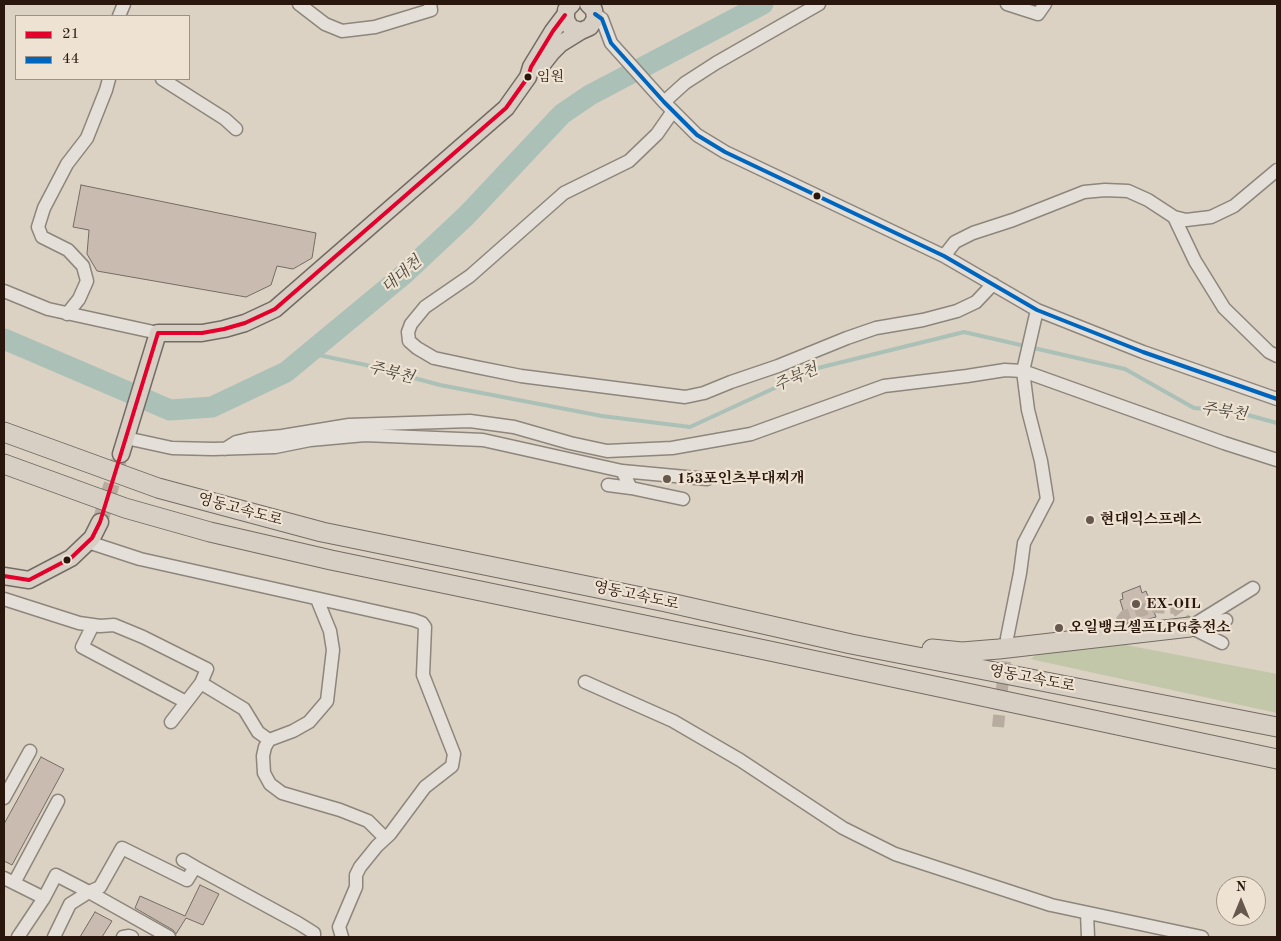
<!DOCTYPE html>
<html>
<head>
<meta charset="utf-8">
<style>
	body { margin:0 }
	#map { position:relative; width:1281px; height:941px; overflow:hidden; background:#dbd2c4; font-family:"Old Standard TT",serif }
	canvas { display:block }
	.frame { position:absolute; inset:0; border:5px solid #29160d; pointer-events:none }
	.legend { position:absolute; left:15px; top:15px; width:175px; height:65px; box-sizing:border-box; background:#eee2d2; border:1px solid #9f9083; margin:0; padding:6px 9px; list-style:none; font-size:15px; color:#29160d }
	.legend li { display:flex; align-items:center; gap:10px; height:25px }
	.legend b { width:25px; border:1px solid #9f9083 }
	.north { position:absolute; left:1216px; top:876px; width:50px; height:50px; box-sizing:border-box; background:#eee2d2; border:1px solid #9f9083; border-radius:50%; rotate:0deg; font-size:14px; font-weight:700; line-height:20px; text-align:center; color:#29160d }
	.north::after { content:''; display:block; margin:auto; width:18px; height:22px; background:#67584d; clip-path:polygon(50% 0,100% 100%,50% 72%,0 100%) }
</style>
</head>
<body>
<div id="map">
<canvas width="1281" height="941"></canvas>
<div class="frame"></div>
<ul class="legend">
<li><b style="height:6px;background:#e4002b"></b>21</li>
<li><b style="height:6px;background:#0065bd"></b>44</li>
</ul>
<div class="north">N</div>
</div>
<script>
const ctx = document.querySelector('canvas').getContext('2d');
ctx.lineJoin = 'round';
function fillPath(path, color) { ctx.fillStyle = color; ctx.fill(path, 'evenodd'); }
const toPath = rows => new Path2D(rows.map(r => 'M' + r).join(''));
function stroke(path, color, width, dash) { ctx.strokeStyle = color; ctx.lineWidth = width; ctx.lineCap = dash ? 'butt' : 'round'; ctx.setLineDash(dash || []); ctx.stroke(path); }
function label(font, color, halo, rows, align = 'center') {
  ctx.font = font + ' "Old Standard TT","Noto Serif KR",serif'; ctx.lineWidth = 4.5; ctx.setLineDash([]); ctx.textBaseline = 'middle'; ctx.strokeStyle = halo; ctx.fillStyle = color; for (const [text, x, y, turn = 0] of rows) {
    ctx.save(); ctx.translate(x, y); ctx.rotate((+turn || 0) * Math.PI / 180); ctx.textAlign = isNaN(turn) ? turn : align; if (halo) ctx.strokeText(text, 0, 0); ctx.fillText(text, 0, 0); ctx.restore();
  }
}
fillPath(toPath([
	[1116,643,1277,674,1277,713,1030,659,1038,654]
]), '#c3c7aa');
stroke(toPath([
	[309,353,366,365,440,385,602,416,690,427,818,368,964,332,1125,369,1194,408,1233,411,1277,423]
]), '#abc0b6', 4);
stroke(toPath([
	[4,339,170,410,212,407,286,372,402,276,467,215,562,114,590,95,763,4]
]), '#abc0b6', 21);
const building = toPath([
	[81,185,316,233,312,258,293,269,277,266,271,285,246,297,97,271,87,254,89,230,73,227,81,185],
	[1140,586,1142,593,1146,591,1156,617,1141,621,1127,623,1120,600,1123,599,1122,593,1140,586],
	[41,757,64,769,12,865,4,861,4,824,41,757],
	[200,885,219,894,203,925,186,918,176,934,173,930,135,908,140,896,185,916,200,885],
	[95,912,112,921,102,937,80,937,95,912]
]);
fillPath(building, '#cabbb1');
stroke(building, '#746c64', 1);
stroke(toPath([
	[1110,636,1125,616,1152,607,1176,608,1190,627],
	[998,727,1007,641]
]), '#b7ac9f', 12, [12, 6]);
stroke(toPath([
	[100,522,121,454]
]), '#b7ac9f', 16, [16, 8]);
const minor = toPath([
	[299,4,325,24,342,31,375,27,431,10,430,4],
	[1007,4,1038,14,1045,4],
	[595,14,602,19,611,43,664,102,697,135,725,152,944,256,1037,310,1143,352,1277,399],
	[119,16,124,4],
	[162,79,225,119,236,129],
	[664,102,685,83,716,63,819,4],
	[673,111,657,134,629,161,564,193,470,276,425,307,411,324,408,332,409,341,417,348,434,358,476,367,521,376,685,397,704,393,731,382,778,366,847,338,876,328,923,320,957,311,976,302,993,284],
	[1174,217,1195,261,1224,308,1269,352,1277,356],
	[944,256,955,242,973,233,1013,220,1084,192,1105,190,1128,191,1148,200,1174,217,1186,220,1211,217,1234,206,1277,170],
	[4,291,48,309,158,333],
	[67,314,79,299,87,281,83,266,68,250,42,237,38,227,44,208,67,164,87,138,106,90,109,79],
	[126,438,172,448,213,449,275,447,310,440,365,435,483,440,622,471,707,479],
	[225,449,236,442,249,439,282,436,349,425,470,421,514,427,570,443,607,451,672,448,751,434,884,386,967,376,1005,370,1023,371,1224,443,1277,460],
	[622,471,631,488,683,499],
	[608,485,631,488],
	[88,542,140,559,414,620,422,623,425,627,423,675,454,754,452,766,425,787,390,834,377,846,360,867,356,875,356,887,339,927,342,937],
	[4,599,79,623,100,626,114,625,143,637,207,669,201,683,244,709,258,732,269,740,265,747,263,756,264,773,270,784,282,793,340,810,368,821,385,838],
	[93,625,82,647,186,702],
	[1197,626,1226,620],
	[1190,627,1253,588],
	[1190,627,1222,643],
	[1007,638,1020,573,1024,543,1047,499,1041,461,1028,410,1023,371,1037,310],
	[585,682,673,721,740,760,843,828,895,854,1051,905,1202,937],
	[171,722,201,683],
	[269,740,293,731,309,722,327,701,333,650,330,631,317,599],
	[4,798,30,751],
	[195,867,298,923,314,933,314,937],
	[4,878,44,898],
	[14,883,58,801],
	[1087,913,1088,937],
	[18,937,44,898,56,875,89,892,169,937],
	[54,937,70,904,89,892,100,887,122,848,187,880,195,867,183,860],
	[123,937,129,936,132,937]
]);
const major = toPath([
	[572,4,566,10,566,20,571,28,581,31,590,27,595,19,594,10,588,4],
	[541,66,552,52,560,44,581,31],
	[121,454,158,333,202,333,224,329,245,323,275,309,506,108,528,77,531,67,553,31,565,15],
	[4,576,29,580,71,558,92,538,100,522]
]);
const highway = toPath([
	[4,432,158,488,322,532,666,602,851,644,1277,727],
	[4,464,125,508,210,532,331,560,765,650,1277,759],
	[932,649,962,652,999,649,1190,627]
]);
stroke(minor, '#8d867c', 15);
stroke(major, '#746c64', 19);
stroke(highway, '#746c64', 21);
stroke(minor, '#e4dfd8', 12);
stroke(major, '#d7cfc3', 16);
stroke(highway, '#d7cfc3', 19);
stroke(toPath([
	[4,576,29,580,71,558,92,538,100,522,158,333,202,333,224,329,245,323,275,309,506,108,528,77,531,67,553,31,565,15]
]), '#e4002b', 4);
stroke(toPath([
	[595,14,602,19,611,43,664,102,697,135,725,152,944,256,1037,310,1143,352,1277,399]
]), '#0065bd', 4);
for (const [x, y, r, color] of [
	[528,77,4.5,"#29160d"],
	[817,196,4.5,"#29160d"],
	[667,479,5,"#67584d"],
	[1090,520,5,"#67584d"],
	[67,560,4.5,"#29160d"],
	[1136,604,5,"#67584d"],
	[1059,628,5,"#67584d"]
]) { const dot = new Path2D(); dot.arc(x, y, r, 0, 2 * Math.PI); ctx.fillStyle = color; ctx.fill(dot); stroke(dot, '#eee2d2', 2); }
label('14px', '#29160d', '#eee2d2', [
	["임원",537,77]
], 'left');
label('bold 15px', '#29160d', '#eee2d2', [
	["153포인츠부대찌개",677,479],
	["현대익스프레스",1100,520],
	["EX-OIL",1146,604],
	["오일뱅크셀프LPG충전소",1069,628]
], 'left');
label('15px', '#29160d', '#eee2d2', [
	["영동고속도로",240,510,15],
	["영동고속도로",636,596,12],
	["영동고속도로",1032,679,11]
]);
label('italic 16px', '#4a473e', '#eee2d2', [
	["대대천",402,275,-41],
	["주북천",391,373,14],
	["주북천",796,378,-24],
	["주북천",1224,412,8]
]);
</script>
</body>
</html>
